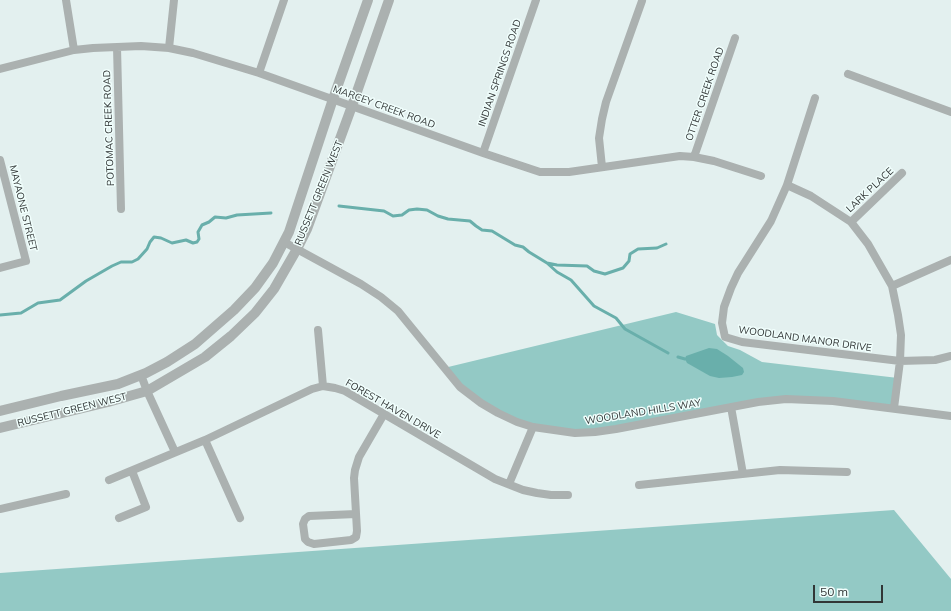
<!DOCTYPE html>
<html>
<head>
<meta charset="utf-8">
<style>
	body { margin:0 }
	#map { position:relative; width:951px; height:611px; overflow:hidden; background:#e3f0ef; font-family:Mulish,sans-serif }
	canvas { display:block }
	.scale { position:absolute; left:813px; top:585px; width:70px; height:18px; box-sizing:border-box; border:2px solid #313636; border-top:0; padding-left:5px; font-size:12px; line-height:14px; white-space:nowrap; color:#313636; -webkit-text-stroke:3px #f0fefc; paint-order:stroke }
</style>
</head>
<body>
<div id="map">
<canvas width="951" height="611"></canvas>
<div class="scale">50 m</div>
</div>
<script>
const ctx = document.querySelector('canvas').getContext('2d');
ctx.lineJoin = 'round';
function fillPath(path, color) { ctx.fillStyle = color; ctx.fill(path, 'evenodd'); }
const toPath = rows => new Path2D(rows.map(r => 'M' + r).join(''));
function stroke(path, color, width, dash) { ctx.strokeStyle = color; ctx.lineWidth = width; ctx.lineCap = dash ? 'butt' : 'round'; ctx.setLineDash(dash || []); ctx.stroke(path); }
function label(font, color, halo, rows, align = 'center') {
  ctx.font = font + ' Mulish,sans-serif'; ctx.lineWidth = 3; ctx.setLineDash([]); ctx.textBaseline = 'middle'; ctx.strokeStyle = halo; ctx.fillStyle = color; for (const [text, x, y, turn = 0] of rows) {
    ctx.save(); ctx.translate(x, y); ctx.rotate((+turn || 0) * Math.PI / 180); ctx.textAlign = isNaN(turn) ? turn : align; if (halo) ctx.strokeText(text, 0, 0); ctx.fillText(text, 0, 0); ctx.restore();
  }
}
fillPath(toPath([
	[676,312,715,324,717,335,728,346,740,350,762,362,898,378,894,408,786,399,595,432,533,427,481,403,444,368],
	[894,510,951,579,951,611,0,611,0,573]
]), '#93c9c5');
fillPath(toPath([
	[709,348,717,349,728,356,743,368,744,372,742,375,732,377,719,378,710,376,687,363,685,359,686,356]
]), '#69afab');
stroke(toPath([
	[339,206,384,211,393,216,402,215,409,210,417,209,427,210,438,216,448,219,470,221,476,226,482,230,492,231,515,245,523,247,529,252,547,263,557,265,587,266,594,271,605,274,623,268,629,261,630,254,638,249,657,248,666,244],
	[547,263,557,272,571,280,594,306,616,318,625,329,668,353],
	[0,315,21,313,38,303,60,300,86,281,112,266,121,262,132,262,138,259,147,249,150,242,154,237,161,238,172,243,186,240,193,243,197,242,199,239,198,232,202,225,209,222,215,217,226,218,237,215,271,213],
	[678,357,685,359]
]), '#69afab', 3);
stroke(toPath([
	[66,0,74,50],
	[117,47,121,209],
	[169,48,174,0],
	[0,69,74,50,93,48,141,46,169,48,193,53,259,73,483,153,540,172,569,172,680,156,694,157,714,161,761,176],
	[259,73,284,0],
	[848,74,951,112],
	[815,98,787,185,771,221,738,273,731,288,724,307,722,323,725,337,742,342,900,361,935,360,951,356],
	[483,153,536,0],
	[694,157,735,38],
	[0,160,26,261,0,268],
	[602,167,599,138,602,119,606,102,642,1],
	[787,185,811,196,851,222,868,244,892,286,898,315,901,335,900,361,894,408],
	[851,222,902,173],
	[284,242,361,284,381,297,398,311,460,387,481,403,498,413,517,422,533,427,575,433,595,432,616,429,758,402,786,399,833,401,951,416],
	[892,286,951,260],
	[318,330,323,386],
	[141,375,147,391,175,452],
	[731,407,743,474],
	[205,440,240,518],
	[109,480,205,440,312,389,323,386,335,388,345,391,495,479,523,490,537,493,551,495,568,495],
	[509,484,533,427],
	[639,485,780,470,847,472],
	[0,509,66,494],
	[356,514,309,516,305,519,303,524,305,539,308,542,314,544,351,540,356,537,357,531,354,478,355,470,359,457,384,414],
	[119,518,146,507,132,471]
]), '#abb1b0', 8);
stroke(toPath([
	[0,411,61,396,118,384,146,373,167,362,195,344,234,310,255,288,273,263,289,232,333,99,368,0],
	[0,428,108,402,147,391,205,357,231,336,255,313,274,289,297,249,307,229,352,106,389,0]
]), '#abb1b0', 10);
label('10px', '#313636', '#f0fefc', [
	["INDIAN SPRINGS ROAD",500,73,-71],
	["OTTER CREEK ROAD",705,94,-71],
	["MARCEY CREEK ROAD",384,107,20],
	["POTOMAC CREEK ROAD",109,128,-92],
	["LARK PLACE",870,190,-43],
	["RUSSETT GREEN WEST",319,193,-68],
	["MAYAONE STREET",23,208,76],
	["WOODLAND MANOR DRIVE",805,339,8],
	["FOREST HAVEN DRIVE",393,409,30],
	["RUSSETT GREEN WEST",72,410,-14],
	["WOODLAND HILLS WAY",643,412,-9]
]);
</script>
</body>
</html>
